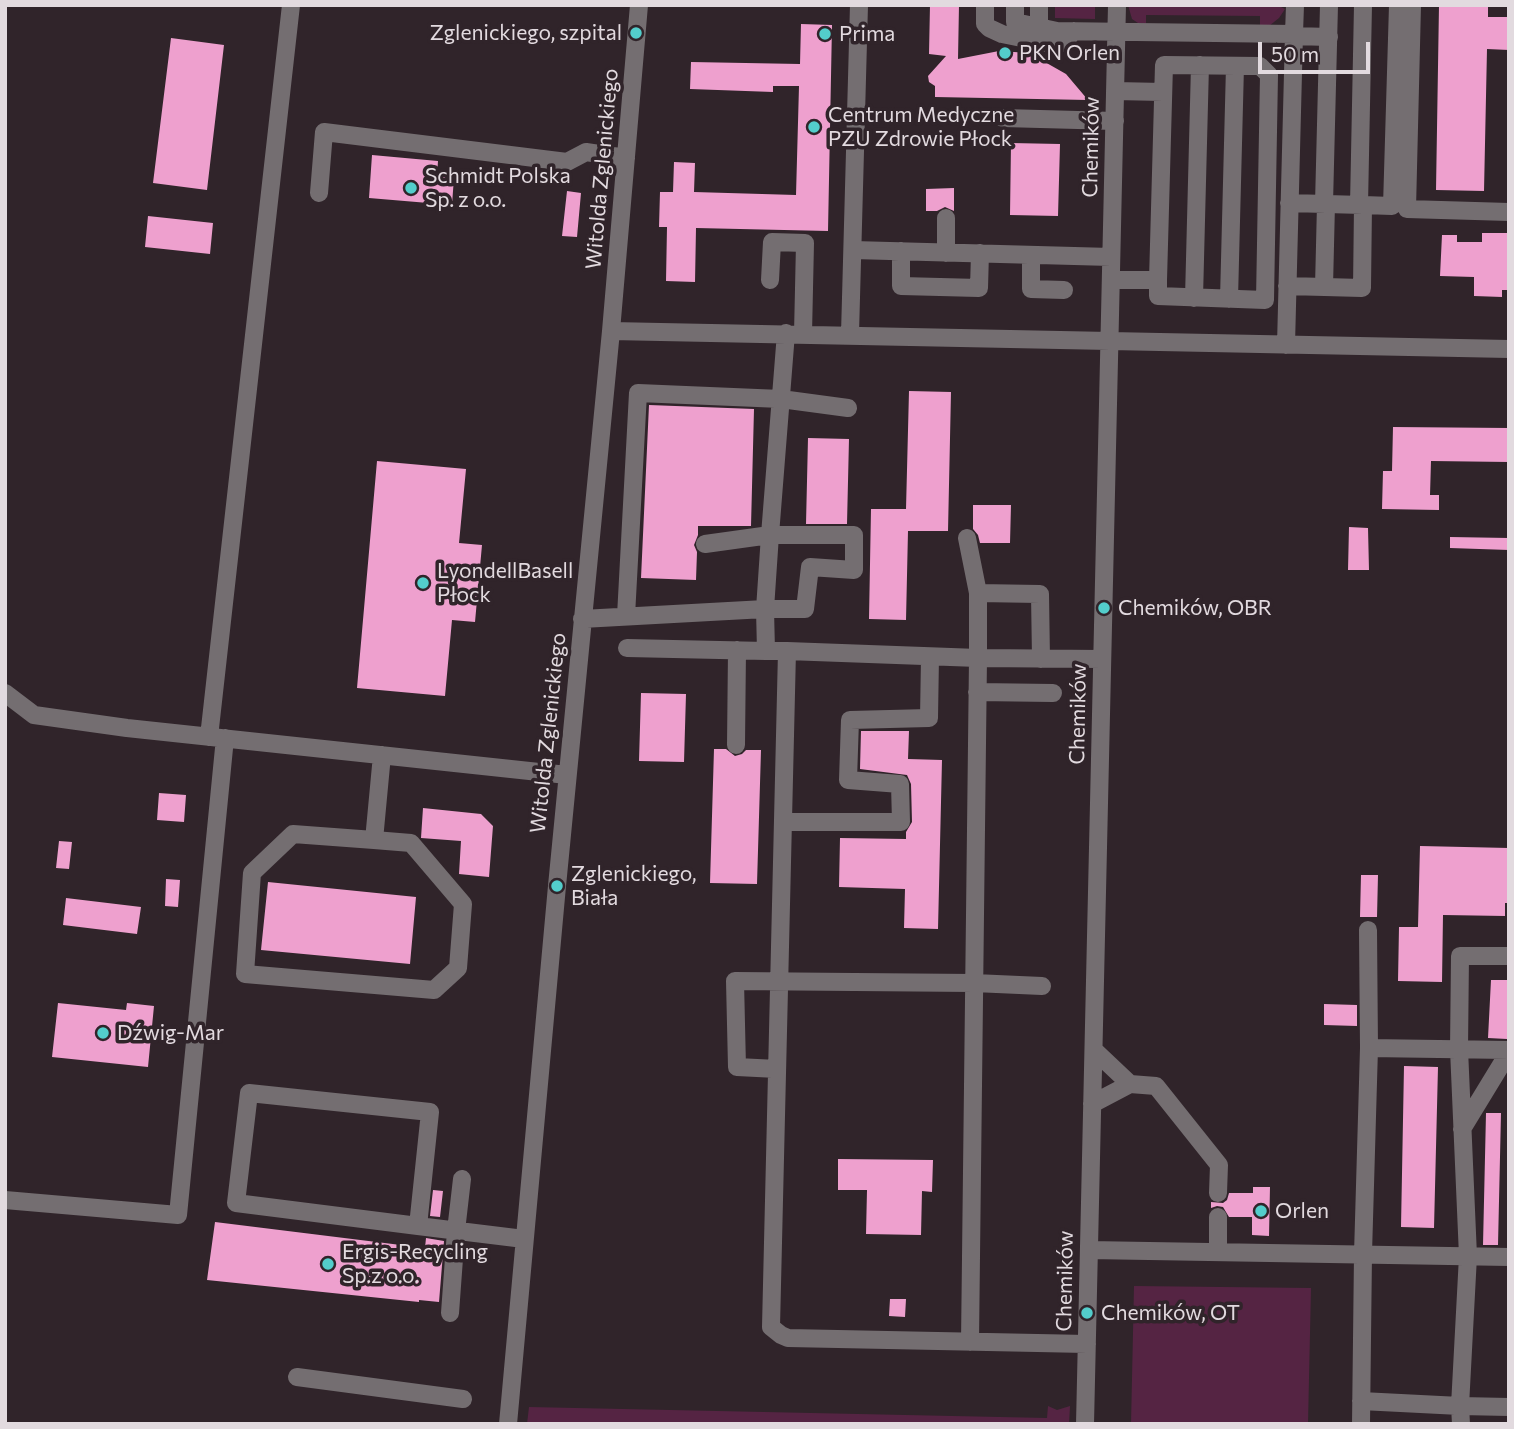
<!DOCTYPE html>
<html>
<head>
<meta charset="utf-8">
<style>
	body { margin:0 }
	#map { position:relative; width:1514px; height:1429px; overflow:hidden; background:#30242a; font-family:Commissioner,sans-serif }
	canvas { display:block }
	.frame { position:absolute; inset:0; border:7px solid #e2dadf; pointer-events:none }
	.scale { position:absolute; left:1258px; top:42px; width:112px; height:32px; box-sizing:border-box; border:4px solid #e2dadf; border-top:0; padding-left:9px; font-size:21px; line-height:24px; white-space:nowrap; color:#e2dadf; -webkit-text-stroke:5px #30242a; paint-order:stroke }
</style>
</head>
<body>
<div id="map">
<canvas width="1514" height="1429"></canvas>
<div class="frame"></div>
<div class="scale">50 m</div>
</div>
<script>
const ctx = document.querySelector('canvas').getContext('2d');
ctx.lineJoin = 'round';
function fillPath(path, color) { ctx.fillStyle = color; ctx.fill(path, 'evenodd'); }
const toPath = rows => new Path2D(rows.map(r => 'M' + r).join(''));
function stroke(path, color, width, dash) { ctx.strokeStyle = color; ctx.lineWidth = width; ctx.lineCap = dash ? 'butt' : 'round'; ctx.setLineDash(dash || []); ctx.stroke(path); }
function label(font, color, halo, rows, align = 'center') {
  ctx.font = font + ' Commissioner,sans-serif'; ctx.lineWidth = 7; ctx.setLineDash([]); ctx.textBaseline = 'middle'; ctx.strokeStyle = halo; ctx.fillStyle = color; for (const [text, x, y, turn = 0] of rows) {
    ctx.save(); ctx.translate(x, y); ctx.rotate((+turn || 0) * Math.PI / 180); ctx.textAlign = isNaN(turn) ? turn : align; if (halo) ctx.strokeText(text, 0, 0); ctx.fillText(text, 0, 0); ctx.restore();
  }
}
fillPath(toPath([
	[1055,5,1095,5,1095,19,1055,18],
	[1128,5,1277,5,1285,9,1279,18,1269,26,1260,25,1260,16,1146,15,1146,24,1138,23,1132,19],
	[1134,1286,1311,1288,1308,1424,1131,1424],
	[1048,1406,1057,1410,1070,1406,1069,1424,527,1424,529,1407,1047,1418]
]), '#552443');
fillPath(toPath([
	[930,5,959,5,958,59,999,51,1029,53,1066,74,1088,100,935,97,935,86,929,82,928,76,946,56,929,54],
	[1439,5,1488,5,1488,17,1509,17,1509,50,1487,49,1484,191,1436,190],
	[801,24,832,25,828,231,696,228,695,282,666,281,667,227,659,227,660,192,673,192,674,162,695,163,694,192,796,195,799,86,773,86,773,92,690,89,691,62,800,64],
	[171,38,224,45,207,190,153,183],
	[1011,143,1060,144,1058,216,1010,215],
	[372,155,438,161,437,176,454,177,452,205,369,198],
	[954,188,954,211,945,207,937,211,926,211,926,189],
	[567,191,581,193,577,237,562,236],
	[148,216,213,223,210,254,145,247],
	[1482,233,1509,233,1509,290,1502,290,1502,297,1474,296,1474,277,1440,276,1442,235,1457,235,1457,242,1482,242],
	[909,391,951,392,948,531,908,531,906,620,869,619,871,509,906,509],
	[649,405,754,409,751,526,698,526,698,535,694,545,697,552,696,580,641,578],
	[1393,427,1509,428,1509,462,1431,461,1430,495,1439,495,1439,510,1382,509,1383,471,1392,471],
	[808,438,849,439,847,524,806,524],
	[377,461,466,469,459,543,482,545,475,622,452,620,445,696,357,688],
	[973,505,1011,505,1010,543,980,543,978,535,973,529],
	[1349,527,1368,528,1369,570,1348,570],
	[1450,537,1509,538,1509,550,1450,548],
	[641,693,686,694,684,762,639,761],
	[861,731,909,731,908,759,942,760,938,929,904,928,905,889,839,887,840,838,906,839,906,832,912,822,911,784,907,775,860,769],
	[714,749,726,749,735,756,742,754,746,750,761,750,757,884,710,883],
	[159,793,186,795,184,822,157,820],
	[423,808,481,814,493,826,489,877,459,874,461,841,421,838],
	[59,841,72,842,69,869,56,868],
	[1420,846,1509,848,1509,903,1505,903,1505,916,1443,915,1442,982,1398,981,1399,927,1418,927],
	[1361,875,1378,875,1377,917,1360,917],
	[166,879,180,880,178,907,165,906],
	[268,882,416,897,410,964,261,950],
	[66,898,141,907,137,934,63,925],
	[1491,980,1508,980,1507,1039,1488,1038],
	[58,1003,126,1010,127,1003,154,1006,148,1067,52,1057],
	[1324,1004,1357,1005,1357,1026,1324,1025],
	[1404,1066,1438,1067,1434,1228,1401,1227],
	[1486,1113,1501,1113,1498,1245,1483,1245],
	[838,1159,933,1160,932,1192,922,1191,921,1235,866,1234,867,1190,838,1190],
	[1253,1187,1270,1187,1269,1236,1252,1235,1252,1217,1229,1217,1223,1207,1217,1206,1211,1208,1211,1202,1223,1203,1227,1200,1229,1193,1253,1193],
	[433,1190,443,1191,440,1217,430,1216],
	[215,1222,425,1248,426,1238,444,1241,439,1302,419,1300,419,1302,207,1280],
	[890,1299,906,1299,905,1317,889,1316]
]), '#eea0ce');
stroke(toPath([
	[985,5,985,24,989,28,1002,34,1056,45,1064,42,1074,31],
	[1015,5,1015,22,1057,31,1294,34,1295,5],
	[1412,5,1407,209,1509,212],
	[1039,28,1039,5],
	[1294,36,1329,37],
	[1115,91,1163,92],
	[1003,118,1115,121],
	[319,193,324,132,567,162,586,152,626,158],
	[1324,204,1329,5],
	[1359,205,1363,5],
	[1363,205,1392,206,1398,5],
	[946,218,946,253],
	[853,250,1111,257],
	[901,251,901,286,979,288,980,253],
	[1031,255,1031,289,1064,290],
	[770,280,772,242,805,243,803,334],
	[1111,280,1158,280,1158,296,1265,300,1269,75,1260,66,1164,65,1158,280],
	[1287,286,1362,288,1363,205,1289,203],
	[1324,287,1326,204],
	[1194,298,1200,65],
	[1229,299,1235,66],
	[611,331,1509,349],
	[850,334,859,5],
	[1286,345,1294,34],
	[967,538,978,593],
	[705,544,770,535,854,535,854,570,810,567,805,609,765,609,770,535,786,333],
	[626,616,638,393,781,399,848,408],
	[582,619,765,609,766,651,787,651,771,1327,781,1335,788,1338,1087,1344],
	[627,648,766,651],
	[787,651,978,658,978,593,1040,594,1041,659],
	[977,692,1053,693],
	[5,693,34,715,127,728,567,775],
	[209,737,291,5],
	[736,745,737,650],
	[783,822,901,822,900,784,848,780,850,720,929,718,930,657],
	[374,840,293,834,252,873,245,974,434,990,458,968,463,904,411,843,374,840,382,755],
	[1368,930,1369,1048,1509,1050],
	[1509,956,1460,956,1459,1049,1468,1256,1460,1406,1509,1407],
	[1094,1050,1130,1084,1156,1086,1219,1165,1218,1193],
	[777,1069,737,1067,735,981,974,983,1042,986],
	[1092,1104,1130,1084],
	[1462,1129,1509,1052],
	[5,1200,178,1215,225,738],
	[418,1226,430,1112,249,1093,236,1203,418,1226,524,1239],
	[1089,1250,1509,1257],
	[1218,1252,1218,1217],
	[450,1313,456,1231,462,1179],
	[970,1342,978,658,1102,659],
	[297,1377,463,1399],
	[1361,1401,1460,1406,1461,1424],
	[508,1424,557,886,611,331,639,5],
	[1085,1424,1117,5],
	[1361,1424,1363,1254,1369,1048]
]), '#746e71', 18);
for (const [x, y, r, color] of [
	[636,33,7,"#53cdcb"],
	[825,34,7,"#53cdcb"],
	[1005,53,7,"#53cdcb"],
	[814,127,7,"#53cdcb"],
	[411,188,7,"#53cdcb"],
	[423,583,7,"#53cdcb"],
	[1104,608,7,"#53cdcb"],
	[557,886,7,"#53cdcb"],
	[103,1033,7,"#53cdcb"],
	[1261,1211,7,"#53cdcb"],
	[328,1264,7,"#53cdcb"],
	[1087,1313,7,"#53cdcb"]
]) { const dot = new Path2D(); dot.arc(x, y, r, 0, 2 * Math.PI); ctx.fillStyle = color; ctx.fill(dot); stroke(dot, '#30242a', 2.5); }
label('21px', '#e2dadf', '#30242a', [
	["Zglenickiego, szpital",622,33,"right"],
	["Prima",839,34],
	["PKN Orlen",1019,53],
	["Centrum Medyczne",828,115],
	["PZU Zdrowie Płock",828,139],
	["Schmidt Polska",425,176],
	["Sp. z o.o.",425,200],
	["LyondellBasell",437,571],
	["Płock",437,595],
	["Chemików, OBR",1118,608],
	["Zglenickiego,",571,874],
	["Biała",571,898],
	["Dźwig-Mar",117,1033],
	["Orlen",1275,1211],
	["Ergis-Recycling",342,1252],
	["Sp.z o.o.",342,1276],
	["Chemików, OT",1101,1313]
], 'left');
label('21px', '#e2dadf', '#30242a', [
	["Chemików",1091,147,-89],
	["Witolda Zglenickiego",602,169,-85],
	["Chemików",1078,714,-89],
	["Witolda Zglenickiego",548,733,-84],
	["Chemików",1065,1281,-89]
]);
</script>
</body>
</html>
